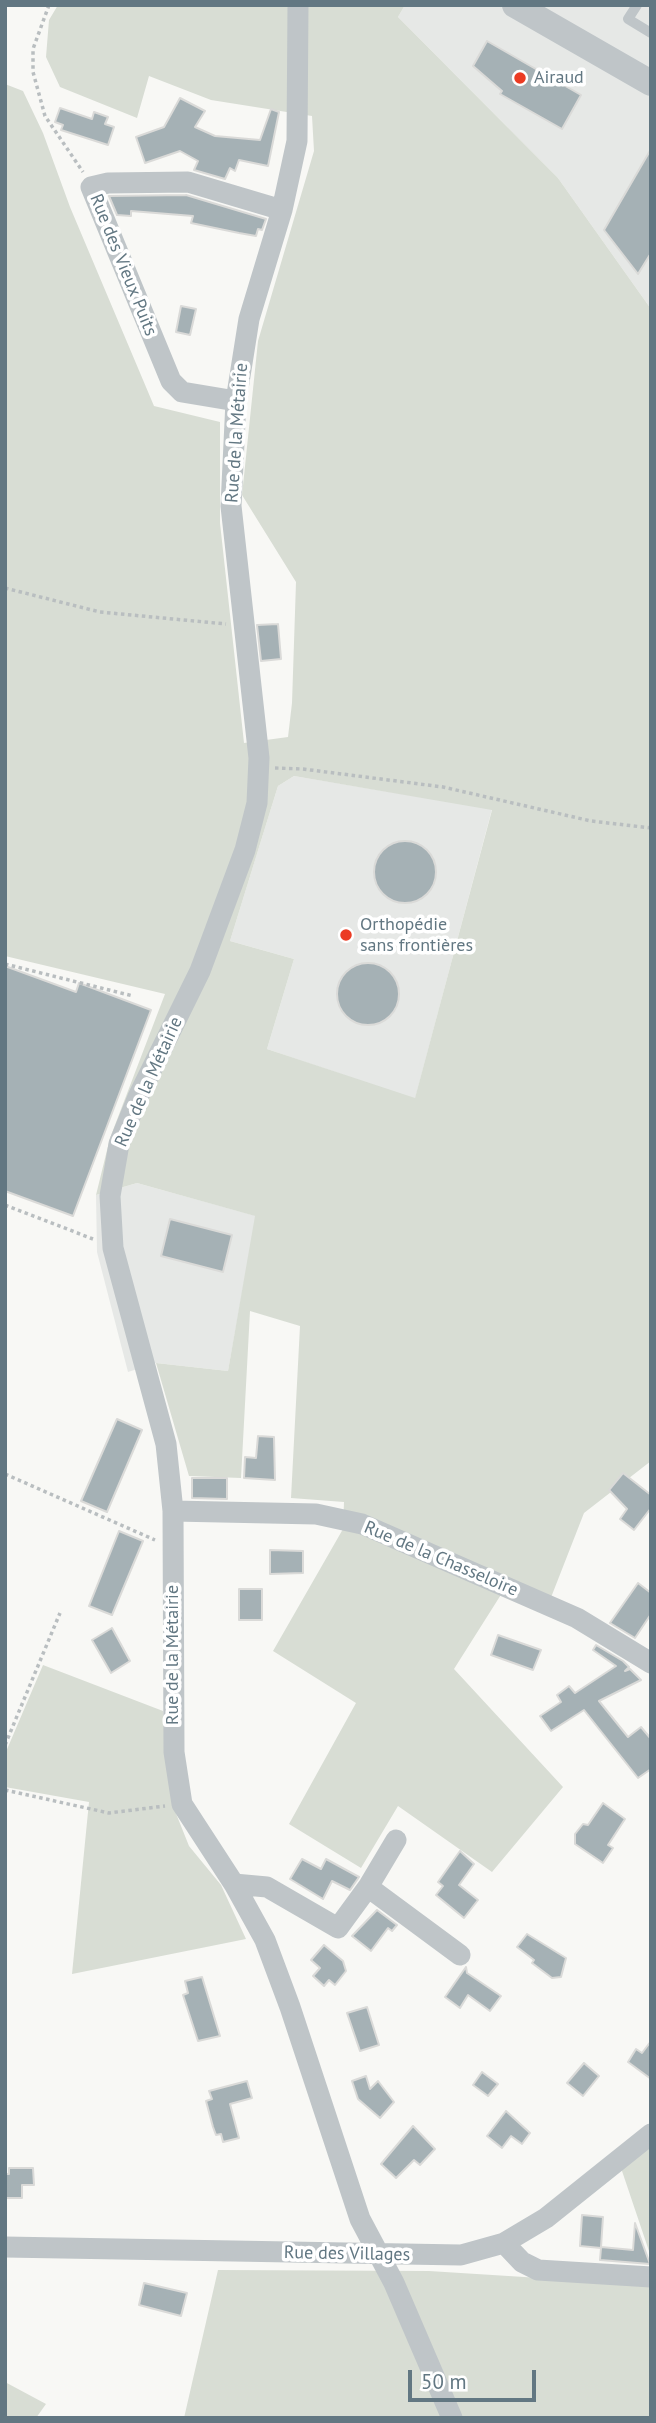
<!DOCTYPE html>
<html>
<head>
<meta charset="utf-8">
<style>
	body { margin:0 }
	#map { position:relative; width:656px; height:2423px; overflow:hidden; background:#f8f8f5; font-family:"PT Sans",sans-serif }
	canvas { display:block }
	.frame { position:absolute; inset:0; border:7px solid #627782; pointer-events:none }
	.scale { position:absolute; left:408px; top:2370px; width:128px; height:32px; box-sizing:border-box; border:4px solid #627782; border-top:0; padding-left:9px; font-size:21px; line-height:24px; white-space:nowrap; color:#627782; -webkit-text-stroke:5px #fff; paint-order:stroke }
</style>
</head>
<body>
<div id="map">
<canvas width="656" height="2423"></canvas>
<div class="frame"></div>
<div class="scale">50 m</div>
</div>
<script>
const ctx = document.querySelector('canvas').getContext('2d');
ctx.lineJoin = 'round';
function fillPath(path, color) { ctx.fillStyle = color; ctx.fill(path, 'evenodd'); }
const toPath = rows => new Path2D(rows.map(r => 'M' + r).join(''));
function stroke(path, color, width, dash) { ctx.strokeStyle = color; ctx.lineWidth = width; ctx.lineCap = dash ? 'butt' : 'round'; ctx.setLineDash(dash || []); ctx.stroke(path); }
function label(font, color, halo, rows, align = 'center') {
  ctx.font = font + ' "PT Sans",sans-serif'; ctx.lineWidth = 7; ctx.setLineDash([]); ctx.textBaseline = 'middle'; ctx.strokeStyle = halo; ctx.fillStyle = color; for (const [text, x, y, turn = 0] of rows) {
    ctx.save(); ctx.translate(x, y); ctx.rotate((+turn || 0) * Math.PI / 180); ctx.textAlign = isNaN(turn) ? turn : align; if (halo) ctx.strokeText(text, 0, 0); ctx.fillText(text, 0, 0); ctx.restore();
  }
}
fillPath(toPath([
	[405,5,651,5,651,309,558,178,398,17],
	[294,776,492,809,415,1099,267,1049,294,959,230,941,278,786],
	[137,1183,256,1216,228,1371,156,1363,128,1372,97,1252,96,1195]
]), '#e6e8e6');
fillPath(toPath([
	[58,5,405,5,398,17,558,178,651,309,651,1461,584,1513,550,1600,509,1582,454,1669,563,1787,492,1872,398,1806,361,1868,289,1824,356,1703,273,1651,343,1529,344,1502,291,1498,300,1326,250,1311,241,1478,189,1476,156,1363,228,1371,255,1216,137,1183,96,1195,110,1138,165,994,5,956,5,84,23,91,43,133,70,207,154,406,220,422,220,523,244,743,288,737,292,703,296,582,242,495,258,341,314,151,312,116,211,100,149,76,137,118,60,87,46,57,49,20],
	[294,776,492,810,415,1098,267,1049,294,959,230,941,278,786],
	[43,1665,163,1711,173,1806,189,1846,221,1885,246,1939,72,1974,89,1802,5,1787,5,1754],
	[651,2144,651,2257,621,2168],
	[218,2270,429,2271,651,2285,651,2418,184,2418],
	[5,2382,46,2404,36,2418,5,2418]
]), '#d8ddd4');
const building = toPath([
	[487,41,581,95,562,129,500,94,502,91,473,66,487,41],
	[180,98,205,111,195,127,215,136,260,140,271,109,279,112,268,166,239,160,235,171,230,168,225,179,194,170,198,161,180,151,145,163,136,137,164,127,180,98],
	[60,108,92,119,94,112,108,117,105,124,114,127,108,145,61,130,63,125,55,122,60,108],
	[651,149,651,253,638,274,604,230,651,149],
	[186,195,266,219,262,230,258,229,256,236,239,233,191,223,193,216,131,211,131,216,117,215,109,196,186,195],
	[181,306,196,309,190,335,176,332,181,306],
	[278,624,281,659,261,661,257,625,278,624],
	'374 872a31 31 0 1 1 62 0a31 31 0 1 1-62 0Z',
	'337 994a31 31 0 1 1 62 0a31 31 0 1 1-62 0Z',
	[5,966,76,992,79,983,151,1010,73,1216,5,1191,5,966],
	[170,1219,232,1235,223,1272,161,1256,170,1219],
	[117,1419,142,1430,107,1512,81,1501,117,1419],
	[258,1436,274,1437,275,1480,244,1478,245,1457,256,1458,258,1436],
	[623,1473,651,1495,651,1508,634,1530,620,1519,627,1509,609,1490,623,1473],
	[192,1478,227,1478,227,1499,192,1498,192,1478],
	[119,1531,143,1541,112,1615,89,1606,119,1531],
	[270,1550,303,1551,303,1573,270,1574,270,1550],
	[638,1583,651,1593,651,1614,635,1638,610,1623,638,1583],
	[239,1589,262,1589,262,1620,239,1620,239,1589],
	[112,1628,130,1661,111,1673,92,1640,112,1628],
	[498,1635,541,1650,533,1670,491,1655,498,1635],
	[596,1645,623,1661,629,1667,625,1671,630,1669,641,1680,599,1701,628,1737,641,1727,651,1739,651,1769,638,1778,584,1710,551,1731,540,1716,561,1702,557,1695,569,1686,575,1693,616,1666,593,1650,596,1645],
	[603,1803,625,1819,608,1845,613,1848,603,1863,575,1844,575,1834,583,1824,588,1825,603,1803],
	[460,1851,474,1864,459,1885,478,1900,464,1918,436,1895,443,1886,438,1882,460,1851],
	[302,1859,321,1869,326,1859,359,1877,350,1890,332,1881,323,1899,290,1879,302,1859],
	[377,1910,397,1925,392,1931,388,1928,371,1951,352,1936,377,1910],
	[527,1934,566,1958,561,1977,552,1978,532,1963,534,1960,517,1947,527,1934],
	[324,1945,343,1961,346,1971,335,1985,329,1980,324,1986,313,1976,320,1968,311,1960,324,1945],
	[466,1967,467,1973,501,1996,490,2011,468,1995,460,2008,445,1997,466,1967],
	[202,1977,220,2036,198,2041,183,1995,188,1993,185,1981,202,1977],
	[367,2007,379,2045,360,2051,347,2013,367,2007],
	[651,2041,651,2079,628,2062,636,2049,642,2053,651,2041],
	[584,2063,599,2076,583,2096,567,2083,584,2063],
	[482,2072,498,2084,488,2096,473,2085,482,2072],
	[366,2076,370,2089,378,2081,394,2102,380,2118,358,2099,352,2081,366,2076],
	[247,2081,252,2098,230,2104,239,2138,223,2142,221,2134,216,2135,213,2127,206,2101,212,2099,209,2091,247,2081],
	[506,2111,530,2133,522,2144,511,2136,502,2148,487,2136,506,2111],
	[413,2126,435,2149,420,2165,414,2160,396,2178,381,2164,413,2126],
	[9,2168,33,2168,34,2185,22,2185,22,2198,5,2198,5,2174,9,2174,9,2168],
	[582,2215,603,2217,601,2247,633,2250,635,2223,650,2264,600,2260,601,2248,580,2246,582,2215],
	[144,2283,187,2293,181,2316,139,2305,144,2283]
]);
fillPath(building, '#a5b1b5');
stroke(building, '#dadad8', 2);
stroke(toPath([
	[49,5,33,49,33,72,45,116,83,172],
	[5,588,100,612,226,624],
	[275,768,303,769,443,787,591,821,651,828],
	[5,964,133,996],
	[5,1205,93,1239],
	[5,1474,155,1540],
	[5,1745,60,1613],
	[5,1790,109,1813,165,1806]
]), '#b9bec0', 3.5, [3.5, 3.5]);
stroke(toPath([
	[637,5,628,19,651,33]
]), '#bfc5c8', 10);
stroke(toPath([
	[298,5,297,141,282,210,249,319,236,401,231,506,259,758,257,803,245,850,200,971,138,1097,119,1144,110,1196,113,1248,166,1444,173,1511,174,1752,182,1804,234,1884,265,1940,290,2007,360,2219,394,2283,452,2418],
	[236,401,182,392,171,381,91,187,108,183,188,182,282,210],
	[173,1511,316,1514,362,1524,577,1618,651,1663],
	[234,1884,267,1887,338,1928,368,1887,460,1955],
	[368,1887,396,1840],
	[504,2243,522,2262,538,2270,651,2277],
	[5,2247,461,2255,504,2243,546,2218,651,2134]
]), '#bfc5c8', 21);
stroke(toPath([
	[515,5,651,83]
]), '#bfc5c8', 26);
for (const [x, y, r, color] of [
	[520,78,7,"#eb3b23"],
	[346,935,7,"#eb3b23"]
]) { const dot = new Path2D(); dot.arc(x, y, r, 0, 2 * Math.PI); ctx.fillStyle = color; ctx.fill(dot); stroke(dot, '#fff', 2.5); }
label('18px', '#627782', '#fff', [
	["Airaud",534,78],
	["Orthopédie",360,925],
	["sans frontières",360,946]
], 'left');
label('18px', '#627782', '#fff', [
	["Rue des Vieux Puits",123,265,68],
	["Rue de la Métairie",237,433,-86],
	["Rue de la Métairie",149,1082,-66],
	["Rue de la Chasseloire",441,1559,23],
	["Rue de la Métairie",173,1655,-90],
	["Rue des Villages",347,2254,1]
]);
</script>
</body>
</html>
